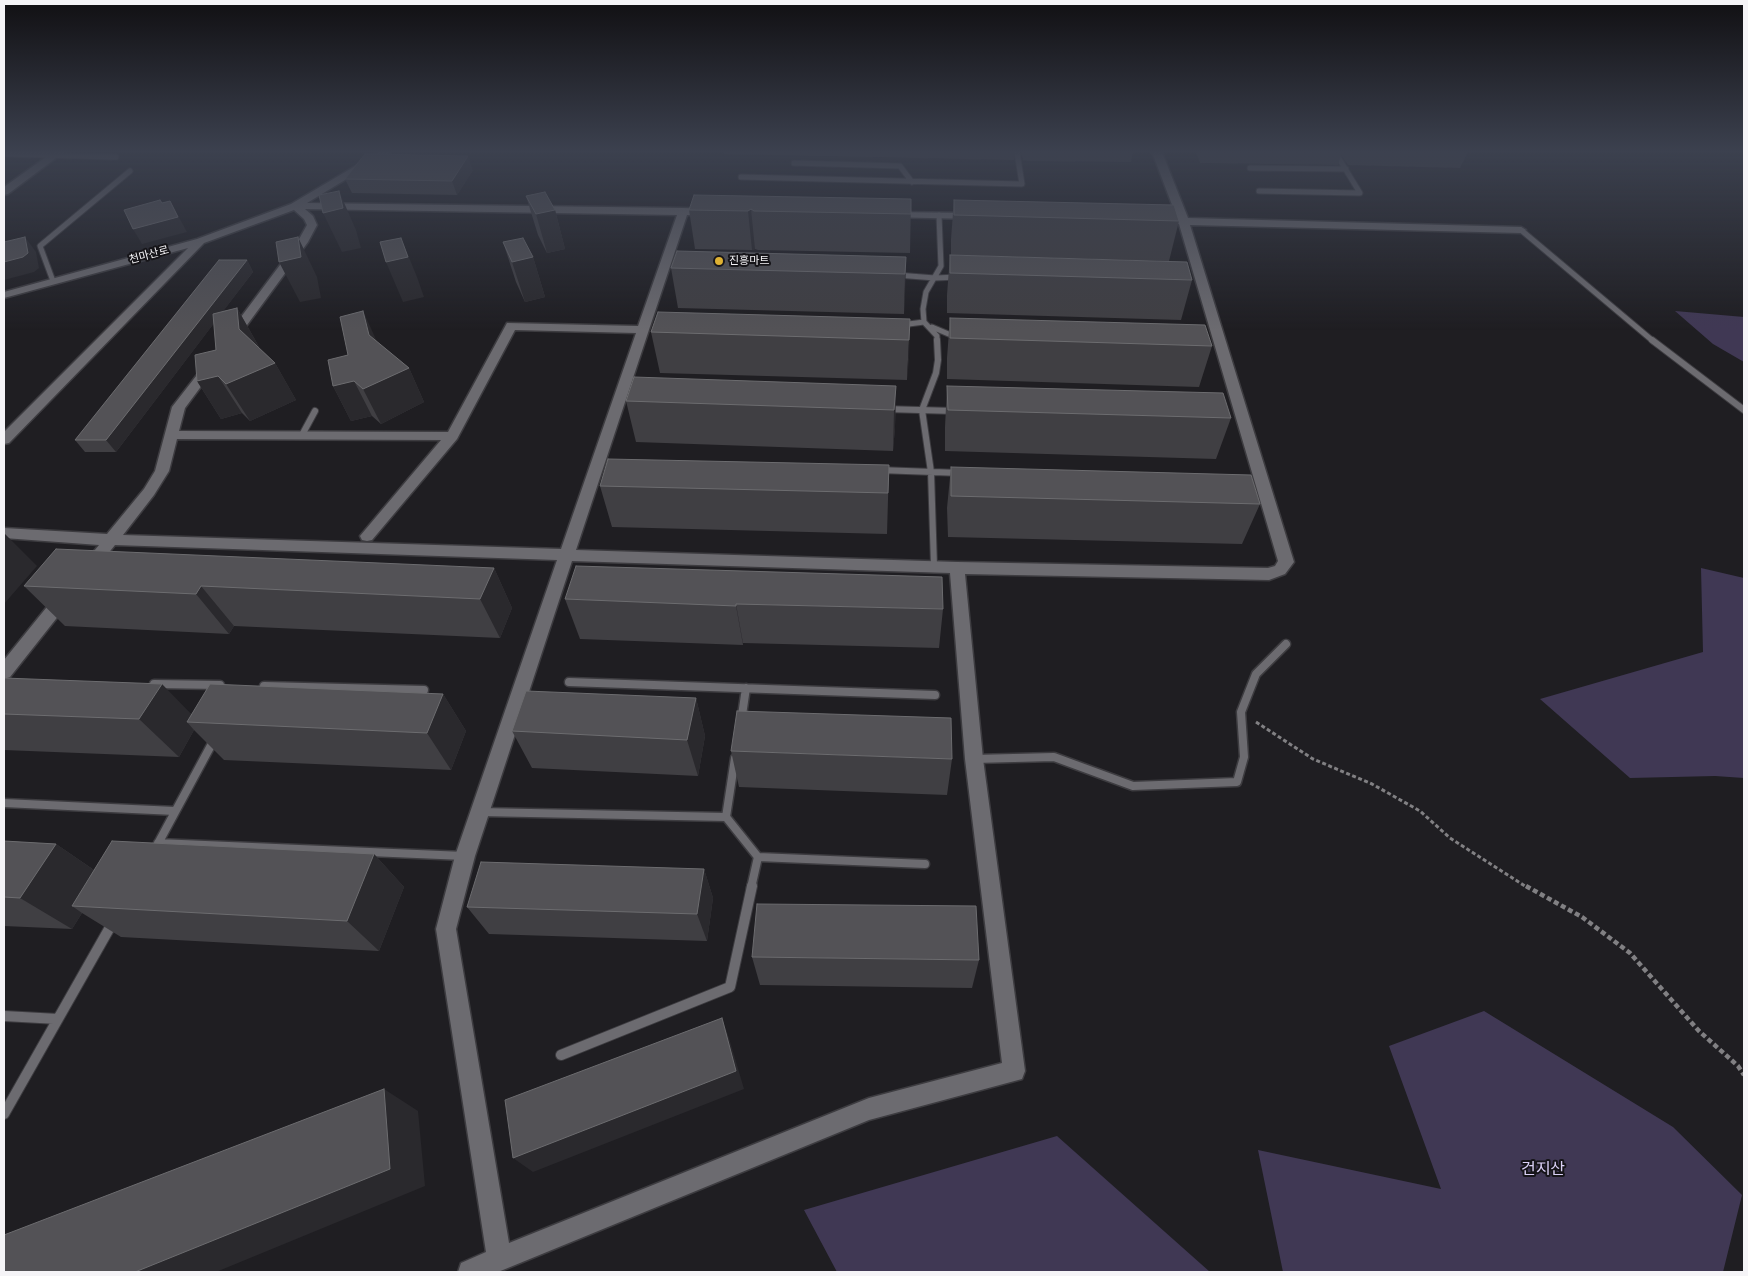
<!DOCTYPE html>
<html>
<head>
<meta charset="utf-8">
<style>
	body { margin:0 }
	#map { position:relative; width:1748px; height:1276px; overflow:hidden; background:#1f1e22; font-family:Mulish,sans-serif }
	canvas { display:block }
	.frame { position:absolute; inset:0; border:5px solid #f5f4f7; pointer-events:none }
</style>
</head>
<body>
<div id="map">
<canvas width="1748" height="1276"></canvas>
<div class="frame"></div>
</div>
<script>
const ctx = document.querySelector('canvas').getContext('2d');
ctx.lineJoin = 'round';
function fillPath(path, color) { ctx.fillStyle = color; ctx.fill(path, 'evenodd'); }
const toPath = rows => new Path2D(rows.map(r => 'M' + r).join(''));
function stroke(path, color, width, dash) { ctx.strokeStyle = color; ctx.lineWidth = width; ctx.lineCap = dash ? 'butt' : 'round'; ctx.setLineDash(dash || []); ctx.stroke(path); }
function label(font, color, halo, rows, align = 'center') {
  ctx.font = font + ' Mulish,"Noto Sans KR",sans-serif'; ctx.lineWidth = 4; ctx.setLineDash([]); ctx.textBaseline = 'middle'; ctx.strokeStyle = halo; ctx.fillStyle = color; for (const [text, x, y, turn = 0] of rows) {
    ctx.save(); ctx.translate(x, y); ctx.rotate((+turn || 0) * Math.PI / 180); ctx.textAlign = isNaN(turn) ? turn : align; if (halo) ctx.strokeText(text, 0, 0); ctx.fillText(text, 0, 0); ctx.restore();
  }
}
fillPath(toPath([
	[1675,311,1744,317,1744,362,1713,344],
	[1701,568,1744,578,1744,778,1715,776,1630,778,1540,699,1703,652],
	[1484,1011,1673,1127,1742,1195,1723,1272,1283,1272,1258,1150,1441,1189,1389,1046],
	[1057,1136,1210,1272,837,1272,804,1210]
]), '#403854');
const serviceFar3 = toPath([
	[4,154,116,157],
	[794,163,900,166,912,182],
	[1250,168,1346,169],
	[741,177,1022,184,1017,152],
	[1259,191,1360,193,1335,152],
	[1521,230,1653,341],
	[897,275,935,278,958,277],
	[53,281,40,246,130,171],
	[901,325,924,322],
	[932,327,958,338],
	[937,341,937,336,924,322,923,309,926,292,941,266,939,215]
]);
const serviceFar2 = toPath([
	[1652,340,1744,410],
	[885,409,954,411],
	[302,435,315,411],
	[879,470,960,473],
	[934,566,931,472,922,410,936,373,938,360,937,340]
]);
const serviceFar1 = toPath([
	[569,682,935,695],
	[154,684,220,685],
	[264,686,424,690],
	[741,722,746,688],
	[735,758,726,817,758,857,925,864],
	[974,759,1054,757,1133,786,1237,782,1244,757,1241,712,1256,674,1286,644],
	[4,803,175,811],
	[481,812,726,817],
	[158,843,464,856],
	[154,851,215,738],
	[751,888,758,857]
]);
const service = toPath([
	[4,1016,58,1019],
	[561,1055,730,987,752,886],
	[4,1114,113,922]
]);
const minor = toPath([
	[53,152,64,152,8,194,4,195,4,187,53,152],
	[379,152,391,152,307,203,683,208,710,209,715,212,710,215,687,215,576,550,957,562,1268,568,1275,566,1278,561,1179,224,1171,223,1170,221,1177,218,1152,152,1162,152,1188,218,1521,227,1526,230,1521,233,1190,225,1294,562,1285,574,1269,580,965,574,983,759,1025,1071,1022,1079,869,1120,498,1272,458,1272,461,1263,486,1252,436,929,455,856,557,560,115,545,94,571,89,573,84,571,81,567,99,545,4,538,4,528,107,534,144,489,155,471,172,407,207,362,211,361,217,365,185,408,179,431,448,432,507,323,638,326,677,215,305,209,313,216,317,225,308,242,236,340,228,340,226,337,298,241,307,225,304,219,294,210,204,243,9,443,4,444,4,432,188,248,4,298,4,292,197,239,291,204,379,152],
	[515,330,636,333,561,549,123,535,154,495,169,471,177,439,441,440,360,536,362,540,367,541,372,540,457,439,515,330],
	[572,561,950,573,965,759,1002,1063,869,1098,509,1243,456,929,475,856,572,561],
	[890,212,973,213,978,216,973,219,886,217,885,215,890,212],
	[65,590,71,592,73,596,71,600,10,677,4,679,4,660,59,592,65,590]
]);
stroke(serviceFar3, '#3d3c40', 7);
stroke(serviceFar2, '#3d3c40', 8);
stroke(serviceFar1, '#3d3c40', 11);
stroke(service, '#3d3c40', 12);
stroke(minor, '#3d3c40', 3);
stroke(toPath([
	[1256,722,1313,759,1372,784,1420,811,1450,838,1528,888]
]), '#818083', 3, [4, 2.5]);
stroke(toPath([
	[1526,886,1582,917,1630,953,1699,1031,1738,1066,1744,1075]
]), '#818083', 4.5, [5, 3]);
stroke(serviceFar3, '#6c6b70', 5);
stroke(serviceFar2, '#6c6b70', 6);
stroke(serviceFar1, '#6c6b70', 8);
stroke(service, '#6c6b70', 10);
fillPath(minor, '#6c6b70');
fillPath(toPath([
	[724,152,1015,152,1014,160,724,154],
	[1021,152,1133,152,1131,162,1028,161,1023,160],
	[1196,152,1468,152,1460,168,1348,165,1341,155,1338,165,1200,163],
	[473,170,457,195,352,193,345,179],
	[526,196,555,210,565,249,547,253,538,235],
	[911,199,910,253,758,250,755,249,752,250,695,249,689,210],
	[954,200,1179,221,1169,261,951,255,951,239],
	[503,242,533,257,545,297,525,302,516,282],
	[950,255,1192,280,1181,320,947,313,947,295],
	[906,257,904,314,678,308,671,268],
	[247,260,253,272,223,311,237,308,258,345,259,348,275,363,296,400,250,421,242,413,221,419,197,381,216,350,214,323,116,452,85,452,75,440],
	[950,318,1212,346,1199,387,947,379,947,358],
	[910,319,907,380,660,373,651,332],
	[377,342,409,368,424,402,381,424,372,416,351,421,333,386,348,355],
	[896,386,895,427,893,451,636,442,626,401],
	[947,386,1231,418,1216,459,945,451,945,427],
	[889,465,887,534,612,527,600,486],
	[951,467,1260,504,1242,544,948,537,947,508],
	[494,568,512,608,500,638,234,626,229,634,65,626,24,586],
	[565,599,943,609,939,648,743,643,743,645,580,639],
	[4,678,192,714,443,694,466,731,451,770,224,760,194,730,179,757,4,750],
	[696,698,705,736,698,776,532,768,512,731],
	[731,751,952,759,947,795,739,787],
	[4,841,56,844,94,870,374,854,404,887,379,951,121,937,82,913,72,929,4,926],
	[704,869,713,898,707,941,489,934,467,907],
	[752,957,979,960,972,988,760,985]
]), '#403f43');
fillPath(toPath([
	[468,156,473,170,457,195,452,181],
	[339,191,356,230,361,248,342,252,323,213],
	[170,201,187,232,142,244,133,229],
	[751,209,755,249,752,250,748,211],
	[555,210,565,249,547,253,536,214],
	[25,237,36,252,39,268,34,272,4,280,4,262],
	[298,237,317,277,321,298,300,302,279,262],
	[401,238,417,277,424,297,403,302,386,262],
	[533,257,545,297,525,302,512,262],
	[906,257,905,297,904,314,905,274],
	[247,260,253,272,116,452,106,440],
	[237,308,258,345,261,367,239,329],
	[363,311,379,346,369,335],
	[910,319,909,359,907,380,909,340],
	[275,363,296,400,250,421,226,384],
	[409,368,424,402,381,424,363,389],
	[218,376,242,413,221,419,197,381],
	[354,381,372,416,351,421,333,386],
	[896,386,895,427,893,451,894,410],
	[4,533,37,566,4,604],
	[494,568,512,608,500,638,480,599],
	[201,586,234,626,229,634,196,594],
	[736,604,743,643,743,645,736,606],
	[162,684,199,722,187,722,194,730,179,757,139,719],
	[443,694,466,731,451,770,427,733],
	[696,698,705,736,698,776,687,740],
	[56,844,104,877,72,906,82,913,72,929,20,898],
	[374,854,404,887,379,951,347,921],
	[704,869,713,898,707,941,697,914],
	[722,1018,729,1038,744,1089,533,1172,513,1158],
	[384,1089,418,1111,425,1186,216,1272,135,1272]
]), '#2a292d');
const building = toPath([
	[365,154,468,156,452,181,345,179,365,154],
	[339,191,343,208,323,213,319,195,339,191],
	[545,192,555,210,536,214,526,196,545,192],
	[694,195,911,199,911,214,754,211,751,209,748,211,689,210,694,195],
	[160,200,162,203,170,201,178,217,133,229,124,210,160,200],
	[954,200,1174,205,1179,221,954,215,954,200],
	[25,237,28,253,23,257,4,262,4,242,25,237],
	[298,237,301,257,279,262,276,242,298,237],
	[401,238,408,257,386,262,380,242,401,238],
	[523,238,533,257,512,262,503,242,523,238],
	[677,251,906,257,905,274,671,268,677,251],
	[950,255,1187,262,1192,280,950,273,950,255],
	[219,260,247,260,106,440,75,440,219,260],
	[237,308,239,329,275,363,226,384,218,376,197,381,195,355,216,350,213,314,237,308],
	[363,311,369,335,409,368,363,389,354,381,333,386,328,360,348,355,340,317,363,311],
	[658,312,910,319,909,340,651,332,658,312],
	[950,318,1205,325,1212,346,950,338,950,318],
	[634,377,896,386,894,410,626,401,634,377],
	[947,386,1223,393,1231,418,948,410,947,386],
	[608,459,889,465,888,493,600,486,608,459],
	[951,467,1251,475,1260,504,951,496,951,467],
	[56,549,494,568,480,599,201,586,196,594,24,586,56,549],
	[576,566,942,577,943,609,736,604,736,606,565,599,576,566],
	[4,678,162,684,139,719,4,714,4,678],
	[210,684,443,694,427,733,187,722,210,684],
	[526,691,696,698,687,740,512,731,526,691],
	[737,711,951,718,952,759,731,751,737,711],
	[4,841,56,844,20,898,4,897,4,841],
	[112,841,374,854,347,921,72,906,112,841],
	[481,862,704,869,697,914,467,907,481,862],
	[757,904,976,906,979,960,752,957,757,904],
	[722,1018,736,1071,513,1158,505,1100,722,1018],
	[384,1089,390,1169,135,1272,4,1272,4,1235,384,1089]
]);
fillPath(building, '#535256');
stroke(building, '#6c6c6f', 1);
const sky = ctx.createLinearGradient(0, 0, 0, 330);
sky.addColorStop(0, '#111013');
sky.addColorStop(0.46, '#3c414f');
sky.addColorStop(1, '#3c414f00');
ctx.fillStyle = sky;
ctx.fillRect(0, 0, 1748, 330);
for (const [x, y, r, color] of [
	[719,261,5,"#deb133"]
]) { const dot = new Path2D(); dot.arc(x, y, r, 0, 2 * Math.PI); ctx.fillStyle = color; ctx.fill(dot); stroke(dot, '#161519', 2); }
label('11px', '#f5f4f7', '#161519', [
	["천마산로",149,255,-15]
]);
label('11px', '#f5f4f7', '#161519', [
	["진흥마트",729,261]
], 'left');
label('16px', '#dad0f5', '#161519', [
	["건지산",1543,1169]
]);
</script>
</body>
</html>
